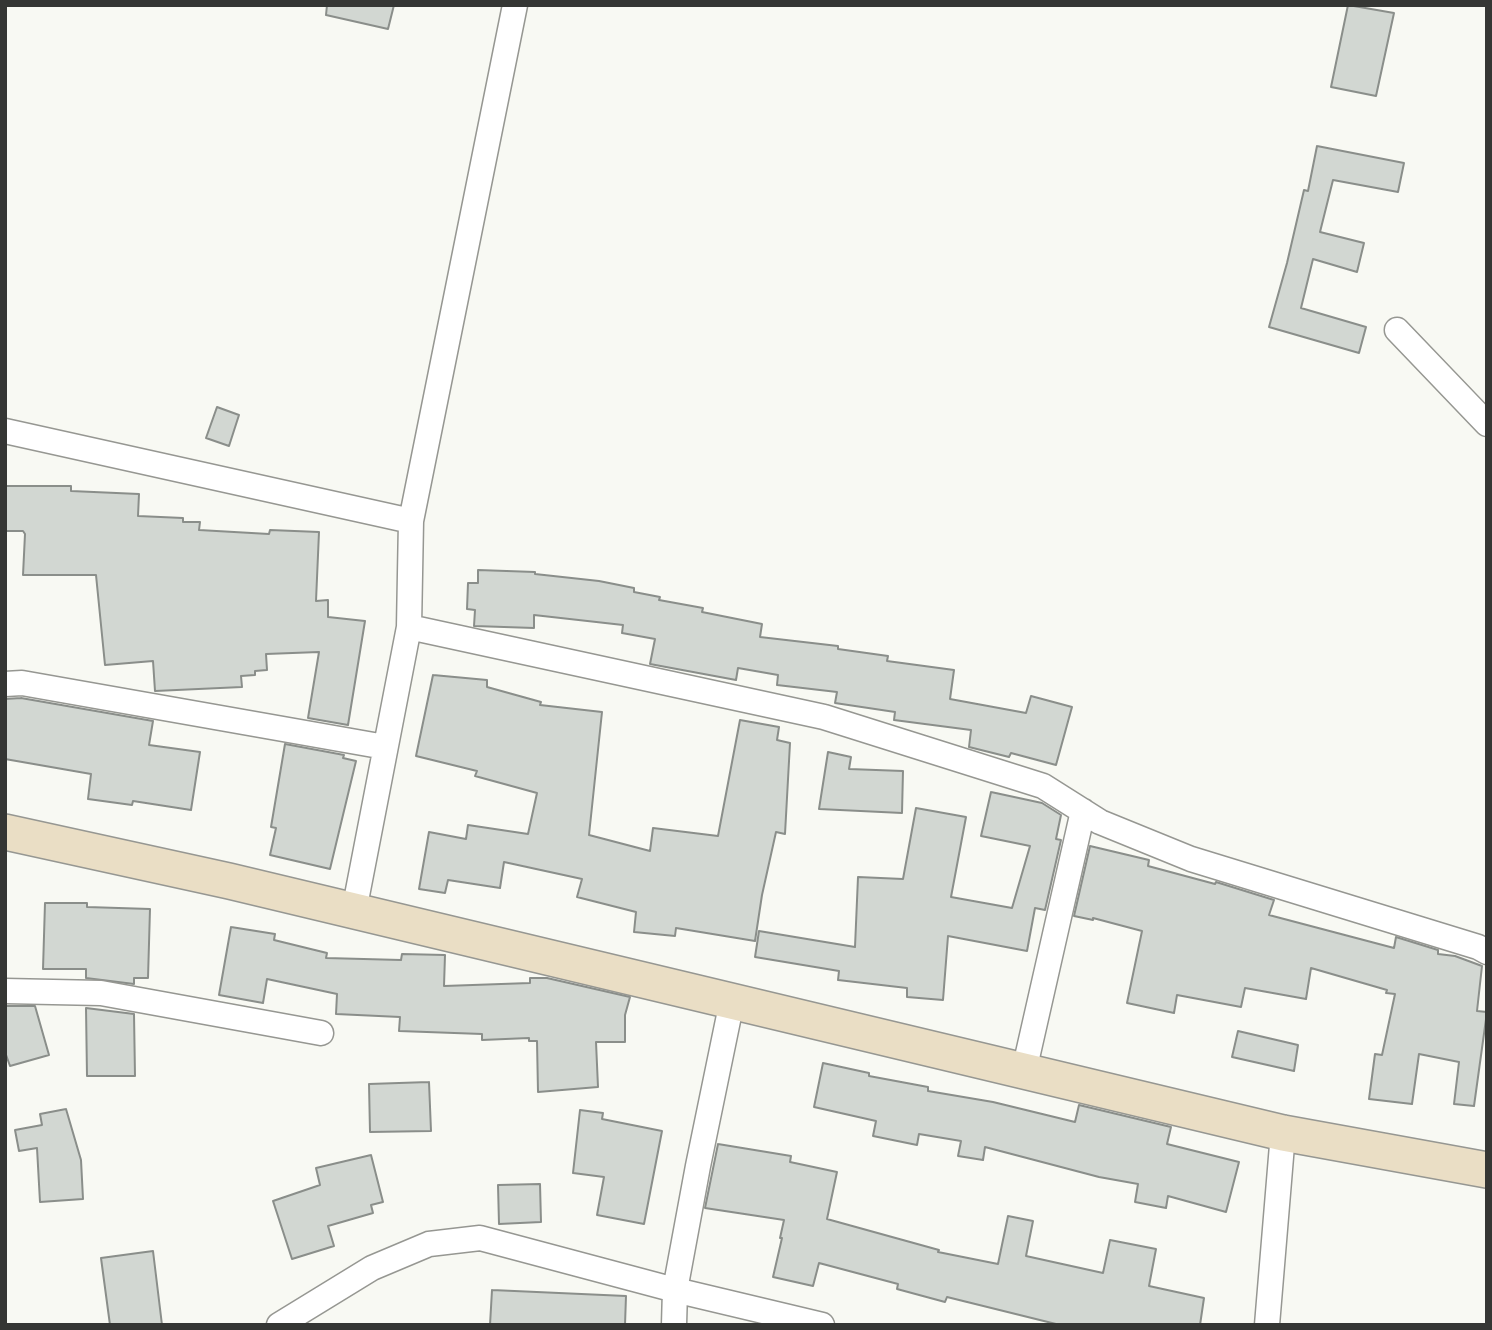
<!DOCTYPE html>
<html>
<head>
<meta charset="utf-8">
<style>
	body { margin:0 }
	#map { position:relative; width:1492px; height:1330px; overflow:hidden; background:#f8f9f3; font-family:"PT Sans Narrow",sans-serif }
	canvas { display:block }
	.frame { position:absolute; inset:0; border:7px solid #353634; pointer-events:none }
</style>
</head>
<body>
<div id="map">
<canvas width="1492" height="1330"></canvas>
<div class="frame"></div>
</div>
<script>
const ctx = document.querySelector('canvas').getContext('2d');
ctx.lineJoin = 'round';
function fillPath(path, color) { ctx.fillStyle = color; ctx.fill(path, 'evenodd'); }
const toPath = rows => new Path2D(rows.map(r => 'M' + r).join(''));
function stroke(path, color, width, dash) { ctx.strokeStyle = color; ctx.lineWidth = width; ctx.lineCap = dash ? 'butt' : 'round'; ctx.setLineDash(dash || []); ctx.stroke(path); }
const building = toPath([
	[327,5,394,5,388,29,326,15,327,5],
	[1348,5,1394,13,1376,96,1331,87,1348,5],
	[1317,146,1404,163,1398,192,1333,180,1320,232,1364,243,1357,272,1313,259,1301,308,1366,327,1359,353,1269,327,1287,263,1304,190,1308,191,1317,146],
	[217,407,239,415,229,446,206,438,217,407],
	[5,486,71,486,71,491,139,494,138,516,183,518,183,522,200,522,199,530,269,534,270,530,319,532,316,601,328,600,328,617,365,621,348,725,308,718,319,652,266,654,267,670,255,671,255,675,241,676,242,687,155,691,153,661,105,665,96,575,23,575,25,534,23,531,5,531,5,486],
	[478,570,535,572,535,574,599,581,634,588,634,592,660,597,659,600,703,608,702,612,762,624,760,637,838,646,838,649,888,656,887,661,954,670,950,699,1026,713,1031,696,1072,707,1056,765,1011,753,1009,757,969,747,971,730,894,720,895,712,835,703,837,692,777,685,778,675,738,668,736,680,650,664,655,639,622,633,623,625,534,615,534,628,474,626,475,610,467,609,468,583,478,583,478,570],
	[433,675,487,680,487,687,541,702,540,705,602,712,589,835,650,851,653,828,718,836,740,720,779,727,777,740,790,743,785,834,776,832,762,895,755,941,676,928,675,936,634,932,636,912,577,897,582,879,504,862,500,888,448,880,445,893,419,889,429,832,466,839,468,825,528,834,537,793,475,776,477,771,416,756,433,675],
	[21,698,153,721,149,745,200,752,191,810,133,801,132,805,88,799,91,774,5,759,5,699,21,698],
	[285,744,344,755,343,758,356,761,330,869,270,855,276,828,271,827,285,744],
	[828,752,851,757,849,769,903,771,902,813,819,809,828,752],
	[991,792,1042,803,1061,815,1056,839,1061,840,1045,910,1035,908,1027,951,948,936,943,1000,907,997,907,988,838,980,839,971,755,957,759,931,855,947,858,877,903,879,916,808,966,817,951,897,1012,908,1030,846,981,836,991,792],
	[1090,846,1149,860,1148,866,1215,884,1216,882,1274,900,1269,915,1394,948,1396,937,1438,950,1438,954,1455,956,1482,966,1477,1011,1487,1012,1474,1106,1454,1104,1459,1062,1419,1054,1412,1104,1369,1099,1375,1054,1382,1055,1395,994,1386,993,1387,990,1311,968,1306,999,1245,988,1241,1007,1177,995,1174,1013,1127,1003,1142,931,1093,918,1093,920,1074,916,1090,846],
	[45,903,87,903,87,907,150,909,148,978,134,978,134,984,86,978,86,969,43,969,45,903],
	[231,927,275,934,274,940,327,953,326,958,401,960,402,954,445,955,444,986,530,983,530,978,547,978,630,997,625,1015,625,1042,596,1042,598,1087,538,1092,537,1041,529,1041,529,1038,482,1040,482,1034,399,1031,400,1017,336,1014,337,994,267,979,263,1003,219,995,231,927],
	[5,1006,35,1006,49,1055,10,1066,5,1052,5,1006],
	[86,1008,134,1014,135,1076,87,1076,86,1008],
	[1238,1031,1298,1045,1294,1071,1232,1057,1238,1031],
	[823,1063,869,1073,869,1076,928,1087,928,1091,993,1102,1075,1122,1079,1105,1171,1127,1167,1144,1239,1162,1226,1212,1168,1196,1166,1208,1135,1202,1138,1184,1099,1177,985,1147,983,1160,958,1156,961,1141,919,1134,917,1145,873,1136,876,1121,814,1107,823,1063],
	[429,1082,431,1131,370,1132,369,1084,429,1082],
	[66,1109,81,1160,83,1199,40,1202,37,1148,19,1151,15,1130,42,1125,40,1114,66,1109],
	[580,1110,603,1113,602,1119,662,1131,644,1224,597,1215,604,1177,573,1173,580,1110],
	[718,1144,791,1156,790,1162,837,1172,827,1219,939,1250,938,1252,998,1264,1008,1216,1033,1221,1026,1256,1103,1273,1110,1240,1156,1249,1149,1286,1204,1298,1200,1325,1060,1325,947,1297,945,1302,897,1289,898,1284,819,1263,813,1286,773,1277,782,1238,780,1238,784,1220,705,1208,718,1144],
	[371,1155,383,1202,371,1205,373,1213,328,1226,334,1246,292,1259,273,1201,320,1185,316,1168,371,1155],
	[540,1184,541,1222,499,1224,498,1185,540,1184],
	[153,1251,162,1325,110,1325,101,1258,153,1251],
	[492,1290,626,1296,625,1325,490,1325,492,1290]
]);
fillPath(building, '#d2d7d2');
stroke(building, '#8a8e8a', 2);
const street = toPath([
	[1397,330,1487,424],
	[5,431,411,521],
	[409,627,824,717,1043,786,1100,822,1191,859,1478,947,1487,952],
	[5,684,22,683,385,747],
	[354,911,409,627,411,521,515,5],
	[5,991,101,993,321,1033],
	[1024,1071,1083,811],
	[279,1325,372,1268,429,1244,480,1238,675,1290,822,1325],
	[674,1325,675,1290,698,1166,732,1001],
	[1267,1325,1283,1133]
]);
const secondary = toPath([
	[5,832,229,881,1283,1133,1487,1170]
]);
stroke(street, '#969792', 27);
stroke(secondary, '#969792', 38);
stroke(street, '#fff', 24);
stroke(secondary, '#eadec5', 35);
</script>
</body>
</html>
